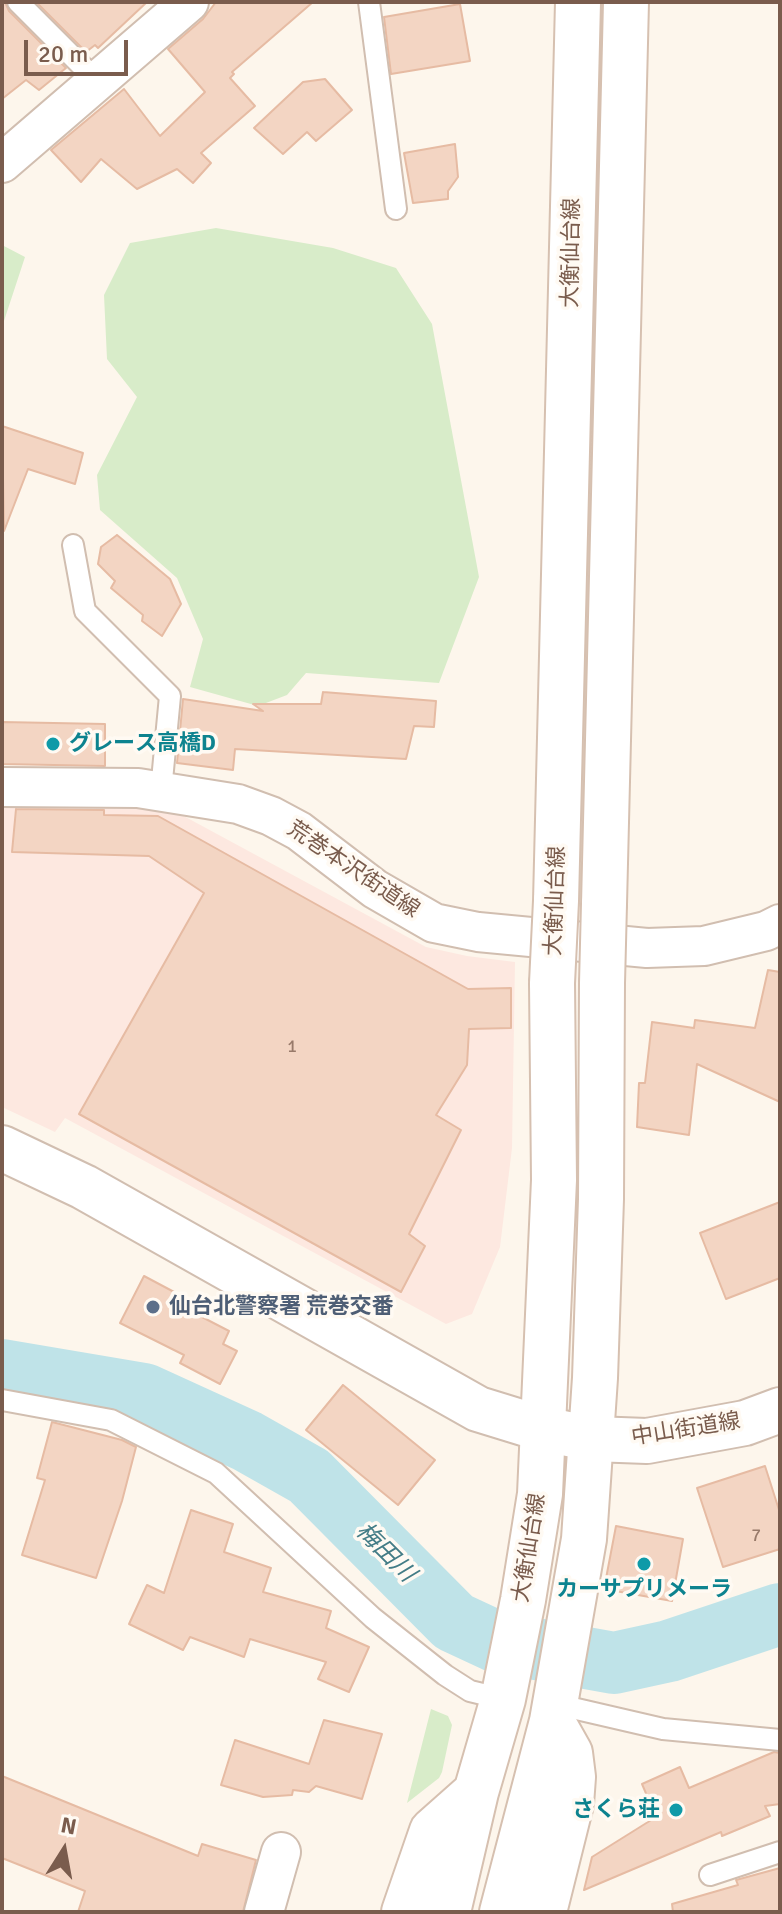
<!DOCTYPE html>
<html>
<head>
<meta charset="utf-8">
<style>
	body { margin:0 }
	#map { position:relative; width:782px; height:1914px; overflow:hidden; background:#fdf6ec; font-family:Signika,sans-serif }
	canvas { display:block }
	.frame { position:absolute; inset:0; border:4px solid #7a5c4d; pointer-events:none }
	.north { position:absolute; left:24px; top:1810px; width:80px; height:80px; -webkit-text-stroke:6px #fffaf3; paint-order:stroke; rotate:11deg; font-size:22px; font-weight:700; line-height:32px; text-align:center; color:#7a5c4d }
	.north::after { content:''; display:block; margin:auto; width:28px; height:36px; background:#7a5c4d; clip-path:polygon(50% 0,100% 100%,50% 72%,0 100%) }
	.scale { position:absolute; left:24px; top:40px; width:104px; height:36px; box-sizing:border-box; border:4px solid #7a5c4d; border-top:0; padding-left:10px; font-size:24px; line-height:28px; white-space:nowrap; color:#7a5c4d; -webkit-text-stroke:6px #fffaf3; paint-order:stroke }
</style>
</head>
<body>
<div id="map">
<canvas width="782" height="1914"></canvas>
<div class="frame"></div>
<div class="north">N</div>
<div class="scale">20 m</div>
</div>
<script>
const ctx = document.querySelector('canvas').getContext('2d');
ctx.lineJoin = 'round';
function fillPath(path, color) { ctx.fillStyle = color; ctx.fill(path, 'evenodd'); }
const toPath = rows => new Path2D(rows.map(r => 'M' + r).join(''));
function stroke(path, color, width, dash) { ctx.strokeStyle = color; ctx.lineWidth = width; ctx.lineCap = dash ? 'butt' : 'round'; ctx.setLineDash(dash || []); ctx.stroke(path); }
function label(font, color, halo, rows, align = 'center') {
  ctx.font = font + ' Signika,"Noto Sans JP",sans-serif'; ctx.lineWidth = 7; ctx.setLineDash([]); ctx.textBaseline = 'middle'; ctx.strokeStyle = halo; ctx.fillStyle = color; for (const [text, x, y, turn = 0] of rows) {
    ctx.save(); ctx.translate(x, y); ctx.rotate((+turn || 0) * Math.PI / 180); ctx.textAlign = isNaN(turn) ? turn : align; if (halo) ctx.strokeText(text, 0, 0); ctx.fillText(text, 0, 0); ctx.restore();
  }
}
fillPath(toPath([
	[2,801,146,806,180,814,426,947,467,956,515,962,512,1148,500,1247,472,1314,446,1324,65,1118,55,1132,2,1107]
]), '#fde8e0');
fillPath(toPath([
	[216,228,333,248,396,268,432,324,479,577,439,683,306,673,287,695,258,706,190,687,203,639,177,578,100,510,97,475,137,397,107,359,104,295,130,243],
	[2,245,25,257,2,327],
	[431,1709,448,1716,452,1725,442,1772,439,1778,407,1803]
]), '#d8ecc9');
stroke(toPath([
	[2,1370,144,1394,247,1441,309,1476,454,1622,497,1642,614,1663,669,1651,780,1614]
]), '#bfe3e8', 62);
const building = toPath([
	[2,2,5,2,9,11,66,68,39,90,26,80,2,99,2,2],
	[36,2,147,2,98,48,95,45,86,52,36,2],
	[216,2,313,2,232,72,234,74,230,78,255,106,201,153,211,163,193,183,177,169,137,189,101,159,81,182,51,150,124,89,160,136,205,92,168,49,203,19,216,2],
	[460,4,470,61,391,74,384,17,460,4],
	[325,79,352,110,316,141,307,132,283,154,254,128,303,82,325,79],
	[455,144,458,177,448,191,448,199,413,203,404,153,455,144],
	[2,426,83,453,75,484,28,469,4,531,2,426],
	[117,535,170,579,181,604,162,636,142,621,143,615,111,588,115,581,98,564,101,547,117,535],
	[323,692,436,701,434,727,414,726,406,759,235,749,233,770,177,763,183,699,263,711,253,704,321,704,323,692],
	[2,722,105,724,105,766,2,764,2,722],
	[16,809,104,810,104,815,158,816,468,989,511,988,511,1028,469,1029,467,1065,436,1115,461,1130,409,1234,425,1246,401,1292,79,1114,204,893,149,856,12,852,16,809],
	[768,970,780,972,780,1102,697,1064,689,1135,637,1127,639,1083,645,1083,652,1022,694,1028,695,1020,755,1028,768,970],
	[780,1202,780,1278,726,1299,700,1233,780,1202],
	[144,1276,176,1293,171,1301,229,1331,223,1344,237,1351,220,1384,180,1363,184,1355,120,1323,144,1276],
	[343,1385,435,1460,398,1505,306,1430,343,1385],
	[52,1422,122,1440,136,1447,122,1501,96,1578,22,1555,45,1480,37,1478,52,1422],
	[765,1466,780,1513,780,1549,723,1567,697,1488,765,1466],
	[191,1510,233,1524,224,1552,271,1568,263,1592,331,1611,326,1628,369,1647,349,1692,318,1679,326,1662,250,1639,244,1657,190,1637,183,1650,129,1624,147,1585,164,1593,191,1510],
	[616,1526,683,1539,672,1601,604,1589,616,1526],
	[324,1720,382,1734,362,1799,316,1786,309,1792,293,1790,292,1795,263,1797,221,1785,235,1740,309,1764,324,1720],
	[774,1752,780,1753,780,1804,765,1806,770,1816,722,1836,721,1832,584,1890,592,1857,656,1817,642,1784,680,1767,689,1788,774,1752],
	[2,1776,198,1856,202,1844,256,1860,243,1912,78,1912,85,1891,2,1858,2,1776],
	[780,1868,780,1912,673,1912,672,1904,738,1885,736,1880,780,1868]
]);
fillPath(building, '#f3d5c3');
stroke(building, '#e6bba3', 2);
const service = toPath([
	[18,2,98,82],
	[369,2,396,209],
	[73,545,85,611,170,696,161,791],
	[2,1400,111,1420,216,1473,373,1618,445,1675,470,1691,503,1699],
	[555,1704,663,1729,780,1740],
	[710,1875,780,1852]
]);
const minor = toPath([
	[2,163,189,2],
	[2,787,138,788,238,804,271,816,299,831,375,889,434,923,478,932,647,948,704,946,766,931,780,924],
	[264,1912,281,1852]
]);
const tertiary = toPath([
	[2,1148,84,1187,478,1409,543,1429,593,1439,647,1441,745,1423,780,1410]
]);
const secondary = toPath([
	[556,901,578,2],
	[604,904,626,2],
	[404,1912,432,1831,476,1792],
	[448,1912,476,1792,503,1699,523,1600,540,1494,554,1180,552,983],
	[502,1912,552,1721,584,1539,595,1378,601,1199,602,983],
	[544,1912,571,1804,573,1777,570,1753,552,1721]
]);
stroke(service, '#d1beb0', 24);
stroke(minor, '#d1beb0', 42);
stroke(tertiary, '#d1beb0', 48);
stroke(secondary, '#d6c0b0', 48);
stroke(service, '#fff', 20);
stroke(minor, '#fff', 38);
stroke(tertiary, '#fff', 44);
stroke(secondary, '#fff', 44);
const secondaryBridge = toPath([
	[552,983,556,901],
	[602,983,604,904]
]);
stroke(secondaryBridge, '#d6c0b0', 48, []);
stroke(secondaryBridge, '#fff', 44);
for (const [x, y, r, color] of [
	[53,744,8,"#0f9aa8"],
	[153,1307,8,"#5c6f8a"],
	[644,1564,8,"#0f9aa8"],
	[676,1810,8,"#0f9aa8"]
]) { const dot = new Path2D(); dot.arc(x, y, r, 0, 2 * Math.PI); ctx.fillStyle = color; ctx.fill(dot); stroke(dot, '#fffaf3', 3); }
label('18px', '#987a6a', null, [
	["1",292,1047],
	["7",756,1536]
]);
label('22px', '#7a5c4d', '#fffaf3', [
	["大衡仙台線",572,253,-89],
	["荒巻本沢街道線",353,870,34],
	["大衡仙台線",556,901,-88],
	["中山街道線",686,1430,-9],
	["大衡仙台線",530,1548,-81]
]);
label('bold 22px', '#0d838f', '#fffaf3', [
	["グレース高橋D",69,744],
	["カーサプリメーラ",644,1590,"center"],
	["さくら荘",660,1810,"right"]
], 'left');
label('bold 22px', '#4e5e75', '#fffaf3', [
	["仙台北警察署 荒巻交番",169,1307]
], 'left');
label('italic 24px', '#437c86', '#fffaf3', [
	["梅田川",385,1553,45]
]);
</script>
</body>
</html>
